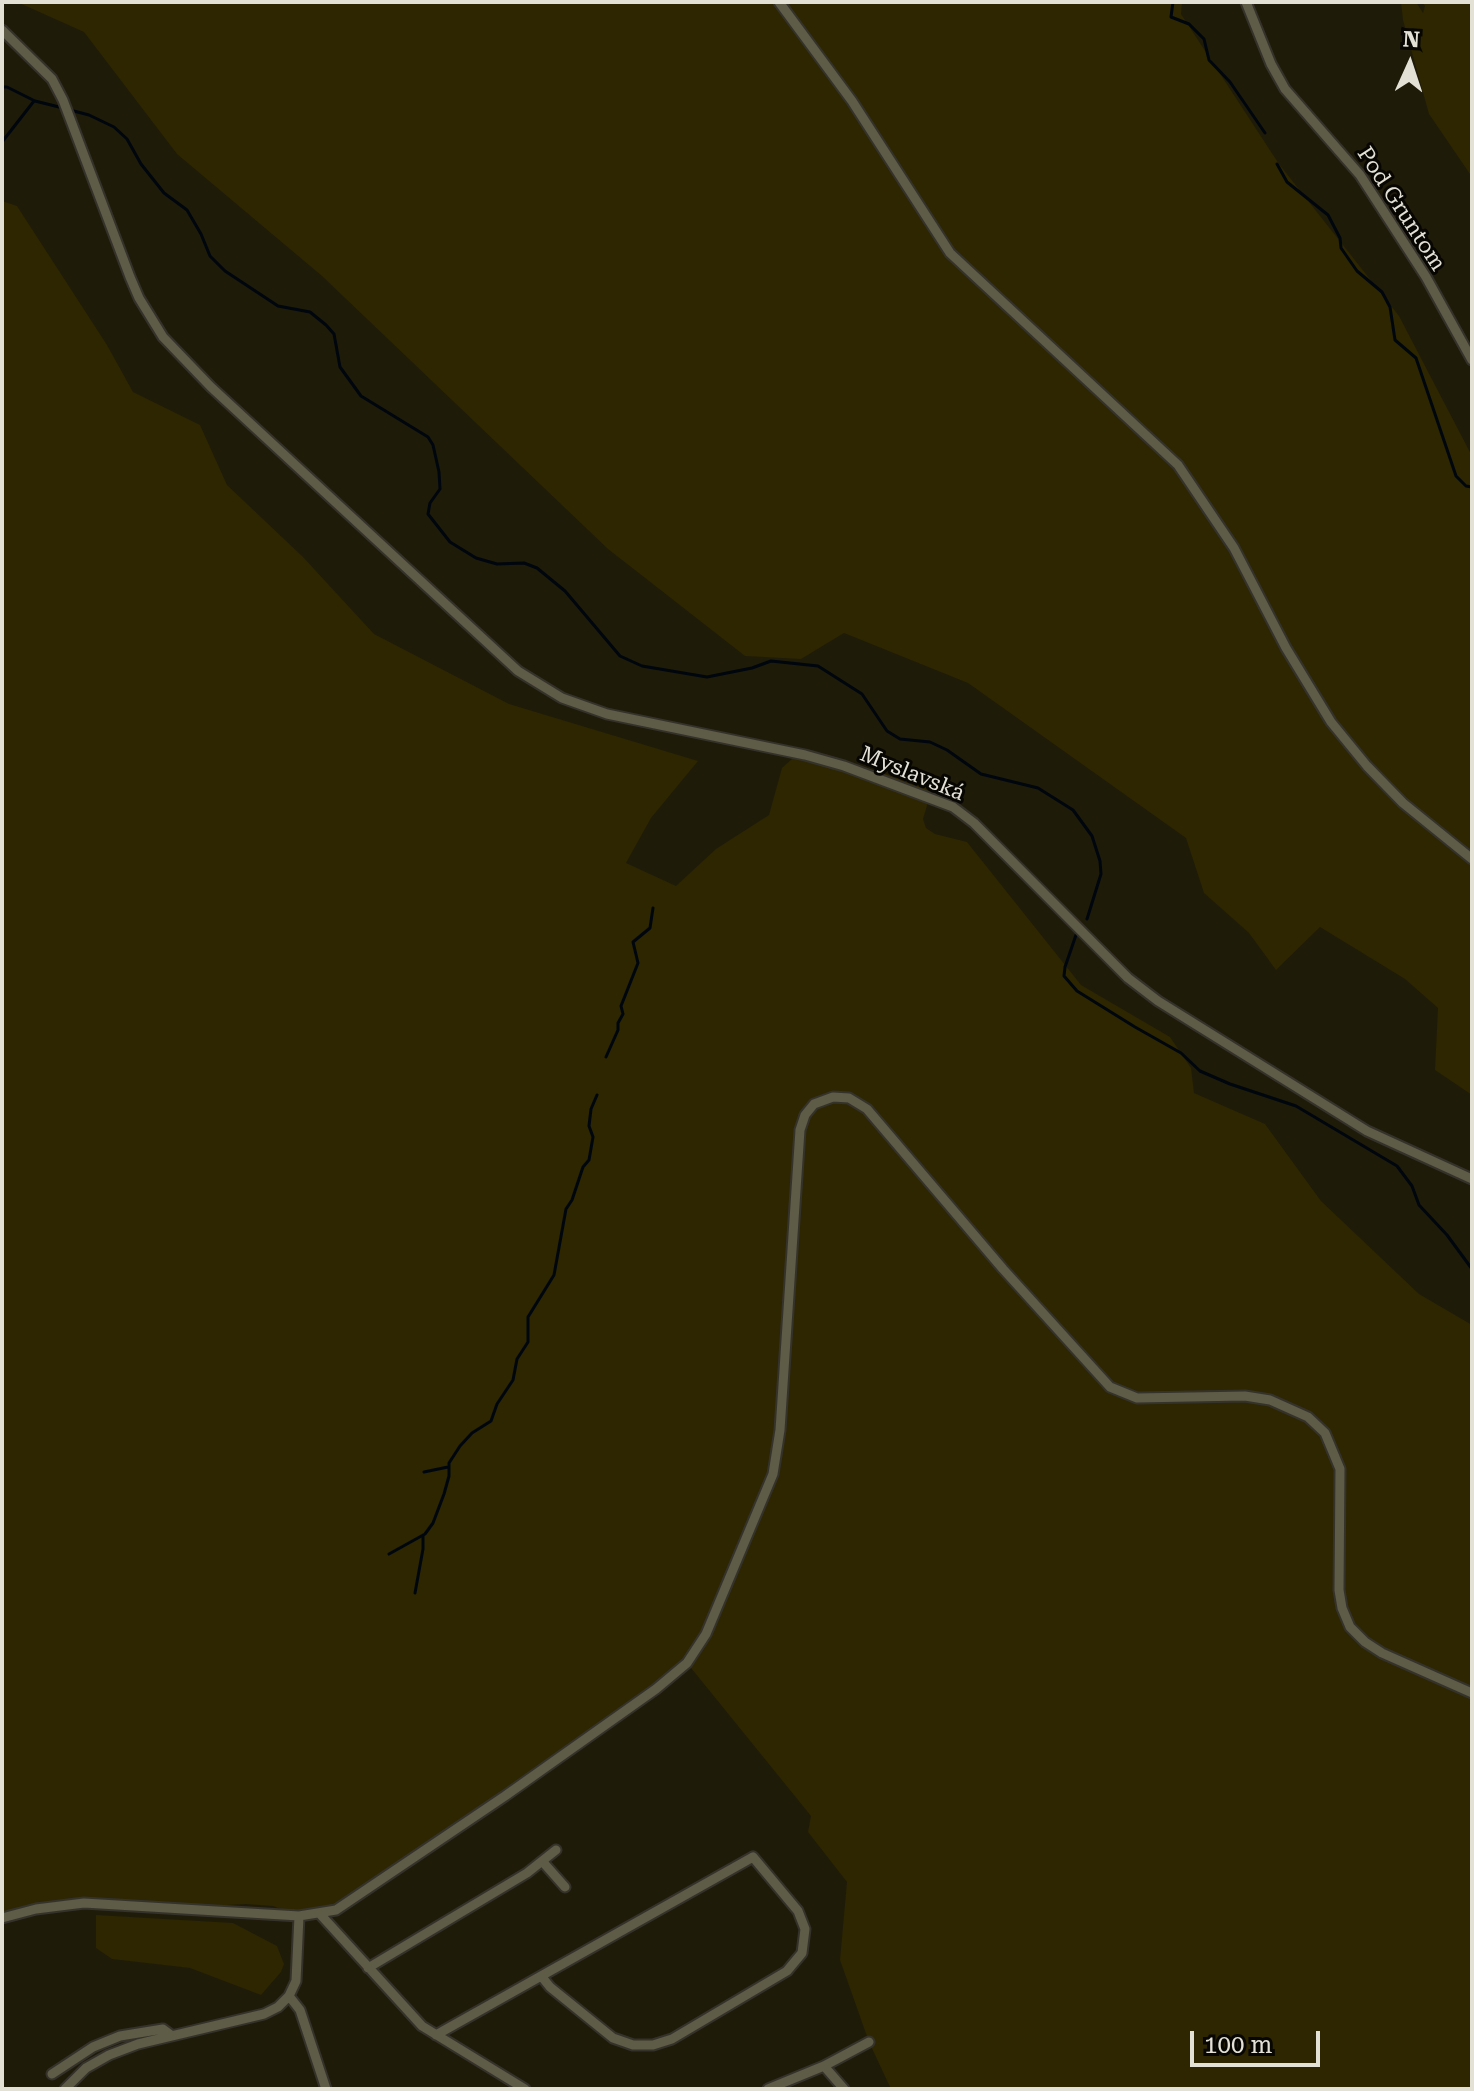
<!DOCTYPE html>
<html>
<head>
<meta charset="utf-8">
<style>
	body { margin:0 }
	#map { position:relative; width:1474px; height:2091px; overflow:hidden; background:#1f1b09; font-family:"Roboto Serif",serif }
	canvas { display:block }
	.frame { position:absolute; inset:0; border:4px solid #e3e1d6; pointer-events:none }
	.north { position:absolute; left:1370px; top:24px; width:80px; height:80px; -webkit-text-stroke:6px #070602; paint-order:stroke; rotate:3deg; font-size:22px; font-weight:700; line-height:32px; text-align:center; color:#e3e1d6 }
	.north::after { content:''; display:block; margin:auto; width:28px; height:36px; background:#e3e1d6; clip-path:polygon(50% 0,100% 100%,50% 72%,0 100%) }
	.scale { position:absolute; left:1190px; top:2031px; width:130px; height:36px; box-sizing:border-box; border:4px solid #e3e1d6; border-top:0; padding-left:10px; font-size:24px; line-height:28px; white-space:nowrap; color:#e3e1d6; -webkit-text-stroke:6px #070602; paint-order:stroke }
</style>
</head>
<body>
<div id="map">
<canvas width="1474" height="2091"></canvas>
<div class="frame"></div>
<div class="north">N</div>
<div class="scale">100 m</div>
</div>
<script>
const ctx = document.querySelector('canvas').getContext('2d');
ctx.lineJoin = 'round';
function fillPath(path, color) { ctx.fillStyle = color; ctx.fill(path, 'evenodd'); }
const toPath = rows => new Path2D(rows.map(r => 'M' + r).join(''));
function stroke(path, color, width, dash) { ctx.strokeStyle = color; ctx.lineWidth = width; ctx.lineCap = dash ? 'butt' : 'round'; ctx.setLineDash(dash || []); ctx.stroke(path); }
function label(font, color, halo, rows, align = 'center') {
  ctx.font = font + ' "Roboto Serif",serif'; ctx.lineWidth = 6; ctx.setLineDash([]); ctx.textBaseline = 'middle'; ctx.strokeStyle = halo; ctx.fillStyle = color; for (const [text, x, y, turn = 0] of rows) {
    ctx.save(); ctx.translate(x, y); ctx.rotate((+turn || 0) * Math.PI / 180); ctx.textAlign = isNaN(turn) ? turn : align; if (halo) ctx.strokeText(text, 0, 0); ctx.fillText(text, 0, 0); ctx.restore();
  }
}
fillPath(toPath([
	[17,2,1182,2,1181,14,1279,164,1399,316,1472,456,1472,1095,1435,1070,1438,1008,1405,979,1320,927,1276,970,1249,933,1204,893,1186,838,968,683,844,633,801,659,745,656,608,549,322,276,177,154,84,32],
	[1401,2,1416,2,1423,13,1425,6,1422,2,1472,2,1472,177,1429,114,1403,20],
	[2,201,17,206,107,345,133,392,200,425,227,485,303,557,374,634,509,704,698,761,651,818,626,863,676,886,716,849,769,815,782,768,803,749,828,755,932,789,923,819,926,828,935,834,967,842,1081,985,1170,1037,1191,1068,1194,1093,1265,1124,1321,1201,1419,1294,1472,1325,1472,2089,891,2089,869,2042,840,1960,847,1882,808,1832,811,1816,687,1663,336,1910,299,1916,273,1906,246,1904,171,1908,111,1904,2,1918],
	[96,1915,233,1923,277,1946,284,1964,281,1972,261,1995,190,1968,112,1959,96,1948]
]), '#2d2600');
stroke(toPath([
	[1173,2,1171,17,1189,24,1204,39,1209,60,1230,82,1265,133],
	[2,87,7,87,35,101,63,108],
	[70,110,89,115,114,127,127,139,141,164,164,193,187,210,201,234,210,256,225,271,278,306,310,312,326,325,334,334,340,367,361,396,428,437,433,445,439,472,440,489,430,503,428,514,450,542,476,558,497,564,524,563,537,568,565,591,620,656,642,666,707,677,752,668,771,661,818,666,862,694,887,731,900,739,930,742,947,750,981,774,1038,788,1073,810,1092,836,1100,861,1101,874,1087,919],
	[2,142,34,101],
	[1277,164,1287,182,1328,215,1340,238,1341,248,1357,271,1382,292,1390,307,1395,340,1416,358,1456,476,1466,486,1472,487],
	[1076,935,1065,967,1064,976,1077,991,1135,1027,1181,1053,1200,1071,1230,1084,1296,1106,1397,1166,1412,1186,1419,1205,1447,1235,1472,1269],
	[606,1057,618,1030,618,1023,623,1014,621,1006,638,963,633,942,650,928,653,908],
	[424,1472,448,1467],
	[389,1554,425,1534,433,1523,444,1494,449,1476,449,1463,460,1446,472,1433,491,1421,497,1404,513,1380,517,1359,528,1342,528,1317,554,1275,566,1209,572,1200,583,1167,589,1160,593,1137,589,1126,591,1109,597,1095],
	[415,1593,423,1549,423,1535]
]), '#00060e', 3);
const minor = toPath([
	[779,2,852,101,950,253,1178,465,1234,548,1286,648,1331,722,1367,766,1403,803,1472,859],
	[1246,2,1271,64,1285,89,1360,175,1426,277,1472,360],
	[2,30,52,79,63,100,130,277,139,298,163,337,211,387,518,671,562,698,607,714,805,755,844,766,953,807,974,823,1128,978,1158,1001,1367,1131,1472,1179],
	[542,1861,565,1887],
	[320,1914,422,2026,525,2089],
	[2,1918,36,1909,84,1903,299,1916,336,1910,505,1796,656,1689,687,1663,706,1634,773,1474,780,1430,800,1130,805,1115,814,1104,833,1097,849,1098,867,1109,1003,1269,1110,1387,1137,1398,1245,1396,1270,1400,1308,1417,1325,1433,1340,1469,1339,1590,1342,1608,1350,1627,1365,1642,1382,1653,1472,1693],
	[368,1968,527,1873,556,1850],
	[289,1996,300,2010,326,2089],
	[436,2035,753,1857,798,1911,805,1929,802,1953,787,1971,672,2039,653,2045,633,2045,613,2038,550,1987,542,1977],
	[824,2066,844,2089],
	[52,2074,93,2047,120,2036,163,2029,171,2035],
	[65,2089,86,2068,109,2055,138,2044,264,2014,278,2007,289,1996,296,1981,299,1916],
	[768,2089,824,2066,869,2042]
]);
stroke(minor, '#35322b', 13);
stroke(minor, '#5e5b47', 9);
label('22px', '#e3e1d6', '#070602', [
	["Pod Gruntom",1401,209,57],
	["Myslavská",912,774,22]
]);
</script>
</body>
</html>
